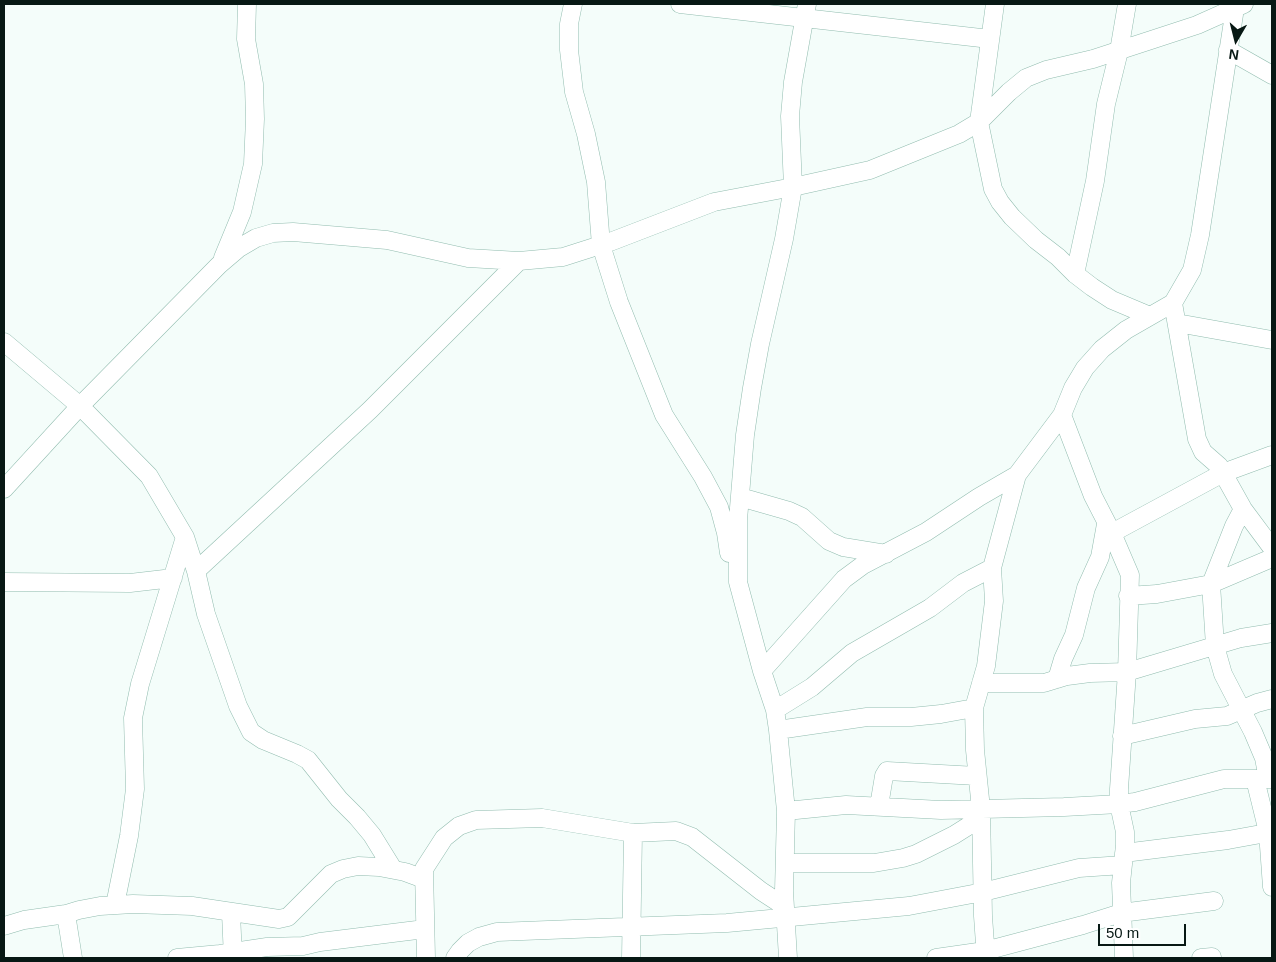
<!DOCTYPE html>
<html>
<head>
<meta charset="utf-8">
<style>
	body { margin:0 }
	#map { position:relative; width:1276px; height:962px; overflow:hidden; background:#f4fdfa; font-family:Helvetica,sans-serif }
	canvas { display:block }
	.frame { position:absolute; inset:0; border:5px solid #071814; pointer-events:none }
	.north { position:absolute; left:1211px; top:15px; width:50px; height:50px; -webkit-text-stroke:4px #fff; paint-order:stroke; rotate:188deg; font-size:14px; font-weight:700; line-height:20px; text-align:center; color:#071814 }
	.north::after { content:''; display:block; margin:auto; width:18px; height:22px; background:#071814; clip-path:polygon(50% 0,100% 100%,50% 72%,0 100%) }
	.scale { position:absolute; left:1098px; top:924px; width:88px; height:22px; box-sizing:border-box; border:2px solid #071814; border-top:0; padding-left:6px; font-size:15px; line-height:18px; white-space:nowrap; color:#071814; -webkit-text-stroke:4px #fff; paint-order:stroke }
</style>
</head>
<body>
<div id="map">
<canvas width="1276" height="962"></canvas>
<div class="frame"></div>
<div class="north">N</div>
<div class="scale">50 m</div>
</div>
<script>
const ctx = document.querySelector('canvas').getContext('2d');
ctx.lineJoin = 'round';
const toPath = rows => new Path2D(rows.map(r => 'M' + r).join(''));
function stroke(path, color, width, dash) { ctx.strokeStyle = color; ctx.lineWidth = width; ctx.lineCap = dash ? 'butt' : 'round'; ctx.setLineDash(dash || []); ctx.stroke(path); }
const minor = toPath([
	[573,4,569,24,569,50,574,92,586,134,596,182,601,245,619,302,664,415,703,477,719,507,726,533,729,553],
	[680,4,990,39],
	[995,4,979,122,993,189,1000,202,1012,217,1036,240,1058,257,1075,274,1092,287,1112,300,1150,316],
	[1228,50,1272,75],
	[223,258,242,212,253,164,255,119,254,84,246,39,247,4],
	[1075,274,1095,181,1106,104,1119,51,1127,4],
	[1173,303,1197,439,1203,452,1219,466,1243,509,1272,548],
	[1177,323,1272,340],
	[4,342,80,406,149,476,185,537,196,571,206,614,238,706,251,732,263,740,297,754,308,760,339,799,357,817,372,835,393,869],
	[1062,415,1093,496,1112,533,1130,575,1127,672,1119,789,1119,804,1125,832,1125,845,1121,883,1124,958],
	[4,489,80,406,219,265,239,248,256,238,273,233,293,232,387,240,468,258,519,261,563,257,610,242,714,202,793,187,870,170,959,134,979,122,1009,92,1026,78,1046,70,1093,59,1197,25,1235,8,1236,4],
	[740,497,789,511,802,517,829,541,843,547,886,554],
	[1243,509,1234,526,1211,584,1215,646,1223,674,1253,732,1264,758,1268,779],
	[1112,533,1223,473,1272,455],
	[196,571,370,410,519,261],
	[4,582,130,583,173,578],
	[1128,596,1157,594,1211,584,1272,558],
	[762,671,844,579,863,565,926,532,979,497,1017,475,1062,415,1073,388,1085,368,1102,349,1126,330,1173,303,1192,270,1200,235,1235,8,1244,4],
	[1057,679,1063,659,1074,635,1086,588,1100,557,1106,524],
	[981,683,1044,683,1067,676,1090,673,1127,672,1241,638,1272,633],
	[775,710,812,687,852,653,930,608,963,583,992,568],
	[778,730,867,717,911,717,941,714,974,708],
	[1122,736,1195,719,1227,716,1257,703,1272,699],
	[1255,779,1268,832,1272,887],
	[879,806,884,776,887,771,977,776],
	[786,811,846,805,941,810,1064,807,1119,804,1135,802,1224,779,1272,779],
	[1124,853,1228,840,1272,832],
	[785,863,874,863,903,858,916,854,954,835,981,818],
	[115,905,129,836,135,789,133,718,140,684,185,537],
	[231,913,233,958],
	[66,914,73,958],
	[4,926,24,920,66,914,79,910,100,906,133,904,192,906,279,919,288,917,331,874,343,869,358,866,379,867,405,872,424,879],
	[177,958,220,954,267,947,303,946,320,942,425,929],
	[426,958,424,869,444,838,459,826,476,820,542,818,633,833,676,831,692,837,761,891,784,906],
	[455,958,460,951,468,943,479,937,497,932,727,923,909,906,983,892,1079,868,1123,865],
	[631,958,633,833],
	[788,958,784,891,786,811,778,730,775,710,762,671,738,582,738,520,745,435,752,388,760,344,784,239,793,187,790,116,793,82,807,4],
	[936,958,985,951,1083,925,1121,913,1214,901],
	[986,958,983,916,981,809,975,750,974,708,986,666,994,601,992,568,1017,475],
	[1201,958,1212,957]
]);
stroke(minor, '#91bcaf', 19);
stroke(minor, '#fff', 18);
</script>
</body>
</html>
